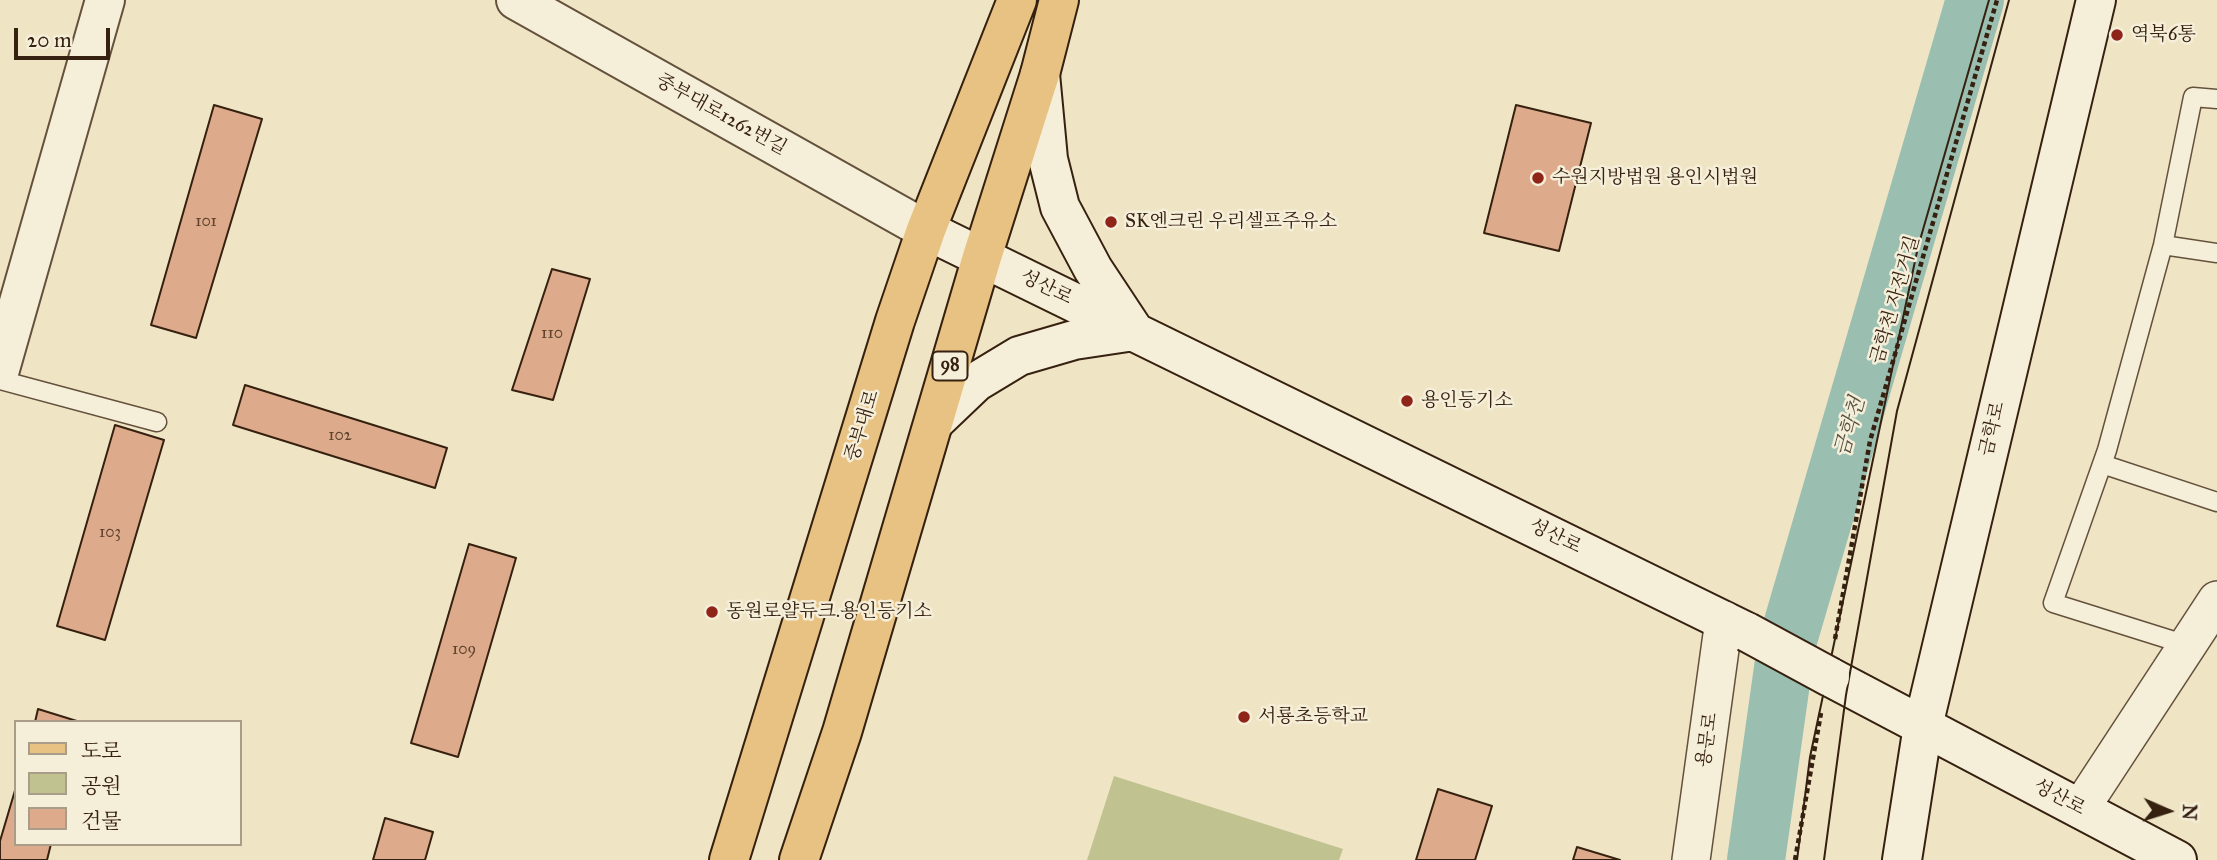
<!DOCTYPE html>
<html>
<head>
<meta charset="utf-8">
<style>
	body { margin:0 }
	#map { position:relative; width:2217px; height:860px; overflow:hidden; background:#efe5c5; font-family:"IM FELL Great Primer","Noto Serif KR",serif }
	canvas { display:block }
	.legend { position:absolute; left:14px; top:720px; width:228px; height:126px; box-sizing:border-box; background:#f5eed9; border:2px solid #a99c88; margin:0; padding:9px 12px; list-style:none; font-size:21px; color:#36200f }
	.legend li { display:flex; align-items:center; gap:14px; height:35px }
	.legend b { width:35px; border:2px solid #a99c88 }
	.north { position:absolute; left:2133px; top:776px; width:70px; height:70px; -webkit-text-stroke:5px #f5eed9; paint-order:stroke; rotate:93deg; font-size:19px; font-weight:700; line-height:28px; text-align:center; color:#36200f }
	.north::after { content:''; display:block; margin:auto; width:24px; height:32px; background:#36200f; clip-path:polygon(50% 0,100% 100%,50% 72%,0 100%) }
	.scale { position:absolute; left:14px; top:28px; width:96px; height:32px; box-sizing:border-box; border:4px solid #36200f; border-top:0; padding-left:9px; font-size:21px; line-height:24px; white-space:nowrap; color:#36200f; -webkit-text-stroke:5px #f5eed9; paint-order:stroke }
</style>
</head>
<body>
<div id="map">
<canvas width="2217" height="860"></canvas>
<ul class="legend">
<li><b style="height:9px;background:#e8c282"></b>도로</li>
<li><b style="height:19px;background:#c0c290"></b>공원</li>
<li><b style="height:19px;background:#ddab8b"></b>건물</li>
</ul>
<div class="north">N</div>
<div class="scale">20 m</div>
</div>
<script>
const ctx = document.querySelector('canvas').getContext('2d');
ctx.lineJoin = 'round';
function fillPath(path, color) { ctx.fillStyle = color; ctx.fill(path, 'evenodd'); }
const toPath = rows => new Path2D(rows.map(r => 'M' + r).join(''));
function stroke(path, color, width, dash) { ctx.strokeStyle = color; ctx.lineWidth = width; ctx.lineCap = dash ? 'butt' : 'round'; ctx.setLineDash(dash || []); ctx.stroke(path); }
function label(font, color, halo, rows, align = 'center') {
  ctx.font = font + ' "IM FELL Great Primer","Noto Serif KR",serif'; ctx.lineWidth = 5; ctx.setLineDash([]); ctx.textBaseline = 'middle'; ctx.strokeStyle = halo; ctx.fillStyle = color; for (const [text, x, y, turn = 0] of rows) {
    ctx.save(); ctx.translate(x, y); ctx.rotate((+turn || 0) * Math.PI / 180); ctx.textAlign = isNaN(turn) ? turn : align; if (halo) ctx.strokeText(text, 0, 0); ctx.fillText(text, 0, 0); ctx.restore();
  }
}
fillPath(toPath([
	[1114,776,1343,849,1339,860,1087,860]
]), '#c0c290');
stroke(toPath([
	[1756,860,1786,647,1975,0]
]), '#9abfb1', 58);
const building = toPath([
	[214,105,262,119,196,338,151,325,214,105],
	[1516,105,1591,123,1559,251,1484,233,1516,105],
	[552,269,590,279,553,400,512,390,552,269],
	[245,385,447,448,435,488,233,425,245,385],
	[115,425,164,440,105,640,57,626,115,425],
	[469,544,516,558,458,757,411,743,469,544],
	[38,709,80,722,35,722,38,709],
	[16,787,16,844,51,844,47,860,0,860,0,841,16,787],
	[1438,789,1492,806,1475,860,1416,860,1438,789],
	[385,818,433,832,425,860,373,860,385,818],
	[1577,847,1620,860,1573,860,1577,847]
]);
fillPath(building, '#ddab8b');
stroke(building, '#36200f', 2);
const service = toPath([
	[2163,245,2217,253],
	[0,380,157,422],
	[2102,464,2217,502],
	[2187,645,2053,603,2107,450,2163,245,2193,97,2217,99]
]);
const minor = toPath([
	[2080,809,2217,600],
	[1691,860,1724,620]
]);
const tertiary = toPath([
	[516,0,926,230],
	[0,369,105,0]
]);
const secondary = toPath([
	[926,230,1747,632],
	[934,422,976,382,1019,356,1074,340,1134,331,1093,269,1060,207,1048,159,1040,74],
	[1830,677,2177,860],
	[1902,860,1923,726,2096,0]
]);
const primary = toPath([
	[729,860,895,321,926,230,1017,0],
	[799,860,842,732,982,257,1040,74,1059,0]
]);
stroke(service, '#64513c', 21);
stroke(minor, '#64513c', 40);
stroke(tertiary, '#64513c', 42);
stroke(secondary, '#36200f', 42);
stroke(primary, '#36200f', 42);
stroke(toPath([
	[1835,639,1870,441,1997,0],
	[1795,860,1821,713]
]), '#36200f', 4.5, [5, 3.5]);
stroke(service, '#f5eed9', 18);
stroke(minor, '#f5eed9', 37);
stroke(tertiary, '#f5eed9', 38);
stroke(secondary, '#f5eed9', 38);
stroke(primary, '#e8c282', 38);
stroke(toPath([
	[1797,860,1810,757,1918,247,1989,0],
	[1824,860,1846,695,1897,411,2009,0]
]), '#36200f', 2);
const secondaryBridge = toPath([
	[1747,632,1830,677]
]);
stroke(secondaryBridge, '#36200f', 42, []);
stroke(secondaryBridge, '#f5eed9', 38);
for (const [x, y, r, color] of [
	[2117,35,7,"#8f2418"],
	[1538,178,7,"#8f2418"],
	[1111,222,7,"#8f2418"],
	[1407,401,7,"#8f2418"],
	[712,612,7,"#8f2418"],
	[1244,717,7,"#8f2418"]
]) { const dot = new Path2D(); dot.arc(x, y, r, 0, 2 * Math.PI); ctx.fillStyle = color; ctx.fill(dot); stroke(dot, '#f5eed9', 2.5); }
label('16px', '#60432e', null, [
	["101",206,222],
	["110",552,334],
	["102",340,436],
	["103",110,533],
	["109",464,650]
]);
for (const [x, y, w] of [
	[950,366,35]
]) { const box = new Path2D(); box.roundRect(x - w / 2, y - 14.5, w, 29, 5); ctx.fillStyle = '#f5eed9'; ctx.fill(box); stroke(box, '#36200f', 2); }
label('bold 18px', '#36200f', null, [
	["98",950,366]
]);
label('19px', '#36200f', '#f5eed9', [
	["역북6통",2131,35],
	["수원지방법원 용인시법원",1552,178],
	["SK엔크린 우리셀프주유소",1125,222],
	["용인등기소",1421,401],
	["동원로얄듀크.용인등기소",726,612],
	["서룡초등학교",1258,717]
], 'left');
label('19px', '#36200f', '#f5eed9', [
	["중부대로1262번길",721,115,29],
	["성산로",1046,288,26],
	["금학천 자전거길",1896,300,-74],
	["중부대로",863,426,-73],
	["금학로",1993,429,-77],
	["성산로",1555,537,26],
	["용문로",1708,740,-82],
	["성산로",2059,798,28]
]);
label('italic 21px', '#545040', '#f5eed9', [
	["금학천",1851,427,-74]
]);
</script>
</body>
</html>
